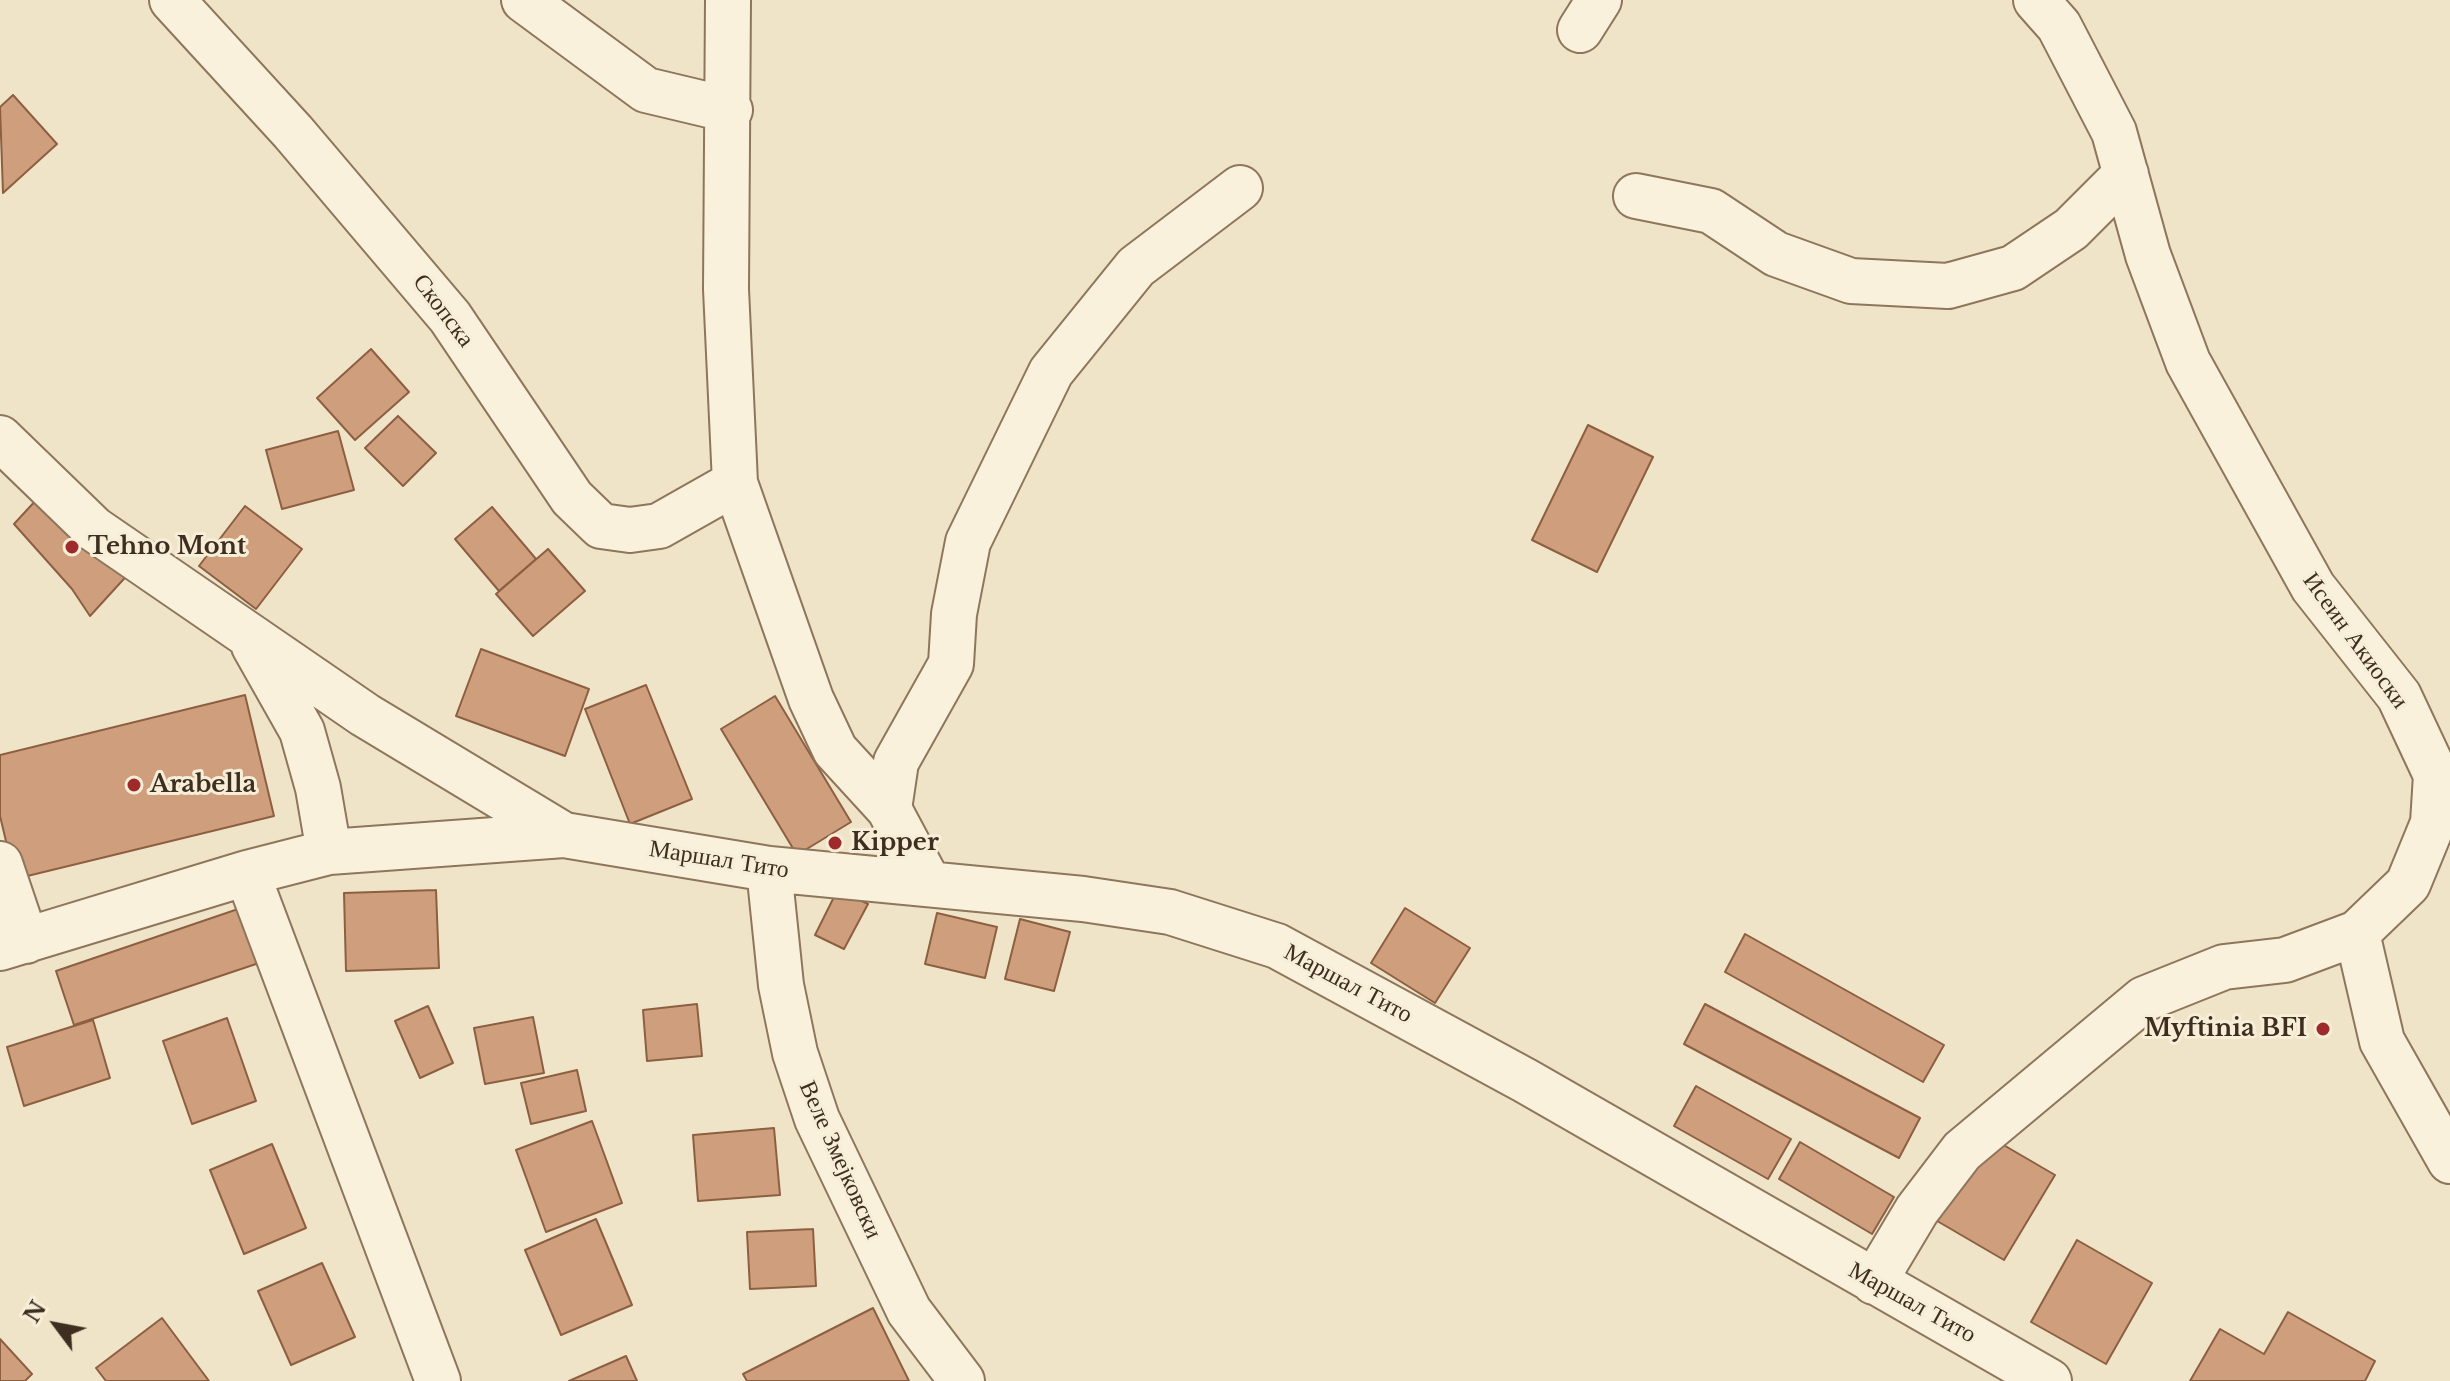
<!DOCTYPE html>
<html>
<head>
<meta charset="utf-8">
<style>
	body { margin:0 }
	#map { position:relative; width:2450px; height:1381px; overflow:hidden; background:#f0e4c8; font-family:"Libre Baskerville",serif }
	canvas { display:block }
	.north { position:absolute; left:16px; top:1285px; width:80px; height:80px; -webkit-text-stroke:6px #f7eed8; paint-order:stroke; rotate:302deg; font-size:22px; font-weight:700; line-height:32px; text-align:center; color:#3d2e20 }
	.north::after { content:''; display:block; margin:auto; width:28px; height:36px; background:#3d2e20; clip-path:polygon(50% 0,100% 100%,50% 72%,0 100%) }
</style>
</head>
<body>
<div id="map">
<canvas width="2450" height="1381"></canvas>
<div class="north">N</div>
</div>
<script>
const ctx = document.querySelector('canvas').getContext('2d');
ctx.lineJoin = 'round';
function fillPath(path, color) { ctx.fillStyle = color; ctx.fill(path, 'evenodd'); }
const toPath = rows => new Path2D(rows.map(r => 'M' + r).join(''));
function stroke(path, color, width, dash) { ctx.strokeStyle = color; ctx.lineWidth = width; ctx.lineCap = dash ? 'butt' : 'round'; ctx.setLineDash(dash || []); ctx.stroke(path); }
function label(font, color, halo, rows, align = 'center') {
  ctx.font = font + ' "Libre Baskerville",serif'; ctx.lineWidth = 6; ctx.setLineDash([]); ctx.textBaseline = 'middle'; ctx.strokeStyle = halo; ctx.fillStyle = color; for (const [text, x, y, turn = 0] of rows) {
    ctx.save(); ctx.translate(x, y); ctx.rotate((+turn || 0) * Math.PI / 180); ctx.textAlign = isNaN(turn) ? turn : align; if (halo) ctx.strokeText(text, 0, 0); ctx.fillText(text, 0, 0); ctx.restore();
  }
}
const building = toPath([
	[13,95,57,144,3,193,0,107,13,95],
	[371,349,409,392,355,440,317,398,371,349],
	[398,416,436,453,403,486,365,448,398,416],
	[1588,425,1653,457,1597,572,1532,540,1588,425],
	[338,431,354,490,282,509,266,450,338,431],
	[50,485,132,570,90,616,72,589,14,524,50,485],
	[245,506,302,549,256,609,199,566,245,506],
	[492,507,536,559,499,591,455,539,492,507],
	[548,549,585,591,533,636,496,594,548,549],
	[481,649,589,689,565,756,456,716,481,649],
	[646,685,692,799,630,824,585,709,646,685],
	[245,695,274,816,15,879,0,816,0,755,245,695],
	[775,696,851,822,797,855,721,729,775,696],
	[838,889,868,904,844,949,815,935,838,889],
	[436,890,439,968,346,971,344,893,436,890],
	[244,907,262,962,74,1025,56,971,244,907],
	[1405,908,1470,948,1435,1003,1371,963,1405,908],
	[937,913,997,927,985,978,925,964,937,913],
	[1020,919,1070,932,1054,991,1005,979,1020,919],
	[1745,934,1944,1045,1923,1082,1725,972,1745,934],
	[697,1004,702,1056,647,1061,643,1010,697,1004],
	[1705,1004,1920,1118,1899,1158,1684,1044,1705,1004],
	[428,1006,453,1063,420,1078,395,1021,428,1006],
	[533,1017,544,1073,485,1084,474,1028,533,1017],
	[227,1018,256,1101,192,1124,163,1041,227,1018],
	[93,1020,110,1078,24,1106,7,1047,93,1020],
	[577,1070,586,1111,531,1124,521,1083,577,1070],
	[1696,1086,1791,1139,1768,1179,1674,1126,1696,1086],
	[592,1121,622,1203,546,1232,516,1150,592,1121],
	[774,1128,780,1195,698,1201,693,1135,774,1128],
	[1983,1133,2055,1175,2004,1260,1932,1218,1983,1133],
	[1800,1142,1894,1197,1872,1234,1779,1179,1800,1142],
	[272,1144,306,1228,244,1254,210,1170,272,1144],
	[596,1219,632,1305,561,1335,525,1250,596,1219],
	[813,1229,816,1286,750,1289,747,1232,813,1229],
	[2077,1240,2152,1283,2106,1364,2031,1322,2077,1240],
	[322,1263,355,1337,291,1365,258,1291,322,1263],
	[873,1308,909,1381,747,1381,743,1374,873,1308],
	[2288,1312,2375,1361,2365,1381,2190,1381,2220,1329,2264,1354,2288,1312],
	[162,1318,209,1381,106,1381,96,1368,162,1318],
	[0,1339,32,1374,25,1381,0,1381,0,1339],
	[626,1356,637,1381,569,1381,626,1356]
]);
fillPath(building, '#cf9f7d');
stroke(building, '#8d5f41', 2);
const minor = toPath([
	[172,0,293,132,450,317,572,498,601,526,630,530,659,526,735,483],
	[524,0,646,90,730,110],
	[728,0,726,289,735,483,811,699,835,750,889,809,929,884],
	[1580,30,1599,0],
	[1636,196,1711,211,1776,254,1851,281,1948,286,2013,268,2071,229,2126,174],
	[0,438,94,529,365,715,564,835],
	[254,646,302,731,318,788,329,852],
	[889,809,896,762,951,664,954,614,968,542,1051,372,1136,267,1240,188],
	[0,864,26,941],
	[769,869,781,985,795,1053,817,1119,909,1311,962,1381],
	[247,873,438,1381],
	[2357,933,2382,1041,2450,1161],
	[0,948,247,873,329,852,564,835,769,869,1083,899,1170,912,1277,946,1526,1081,2049,1381],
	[1874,1282,1917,1210,1962,1151,2144,999,2224,967,2285,960,2357,933,2408,884,2433,823,2436,775,2399,696,2313,587,2188,362,2148,255,2114,132,2059,26,2036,0]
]);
stroke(minor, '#8d765c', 48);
stroke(minor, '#faf1dc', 44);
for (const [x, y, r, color] of [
	[72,547,8,"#9e2a2b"],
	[134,785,8,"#9e2a2b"],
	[835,843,8,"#9e2a2b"],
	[2323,1029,8,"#9e2a2b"]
]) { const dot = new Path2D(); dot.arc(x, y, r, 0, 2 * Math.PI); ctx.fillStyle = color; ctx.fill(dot); stroke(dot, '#f7eed8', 3); }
label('24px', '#3d2e20', '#f7eed8', [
	["Скопска",443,311,53],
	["Исеин Акиоски",2355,641,54],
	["Маршал Тито",719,860,9],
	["Маршал Тито",1348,984,28],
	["Веле Змејковски",840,1160,66],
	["Маршал Тито",1912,1303,29]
]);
label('bold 24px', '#3d2e20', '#f7eed8', [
	["Tehno Mont",88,547],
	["Arabella",150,785],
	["Kipper",851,843],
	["Myftinia BFI",2307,1029,"right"]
], 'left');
</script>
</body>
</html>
